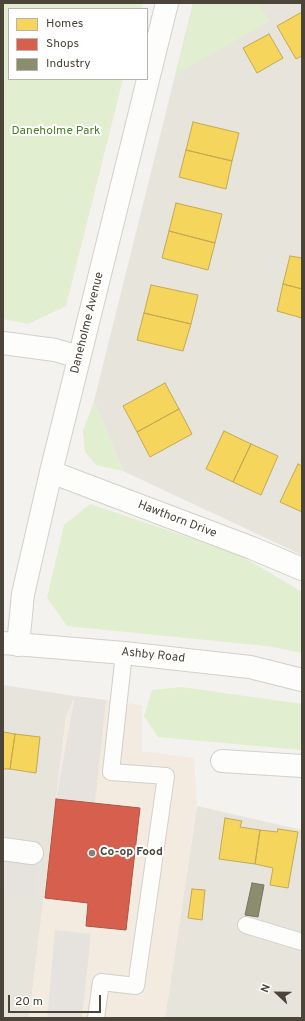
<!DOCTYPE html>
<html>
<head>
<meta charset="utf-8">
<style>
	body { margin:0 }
	#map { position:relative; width:305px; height:1021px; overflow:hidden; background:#f4f2ee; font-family:Overpass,sans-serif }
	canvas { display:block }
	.frame { position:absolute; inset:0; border:4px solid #4b4439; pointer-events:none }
	.legend { position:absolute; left:8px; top:8px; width:140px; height:72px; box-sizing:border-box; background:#fff; border:1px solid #b7b4b0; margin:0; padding:5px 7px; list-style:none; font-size:12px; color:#4b4439 }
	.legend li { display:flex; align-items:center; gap:8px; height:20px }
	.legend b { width:20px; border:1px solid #b7b4b0 }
	.north { position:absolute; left:257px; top:973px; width:40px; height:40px; -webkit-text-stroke:3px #fff; paint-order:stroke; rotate:292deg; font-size:11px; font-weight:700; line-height:16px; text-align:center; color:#4b4439 }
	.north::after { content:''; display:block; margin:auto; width:14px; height:18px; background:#4b4439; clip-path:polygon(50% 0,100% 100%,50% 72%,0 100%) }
	.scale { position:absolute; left:8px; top:995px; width:93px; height:18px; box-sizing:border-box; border:2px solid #4b4439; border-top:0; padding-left:5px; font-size:12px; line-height:14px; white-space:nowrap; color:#4b4439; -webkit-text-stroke:3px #fff; paint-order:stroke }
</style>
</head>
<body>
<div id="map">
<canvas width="305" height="1021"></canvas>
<div class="frame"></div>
<ul class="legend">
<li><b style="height:11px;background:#f6d55c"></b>Homes</li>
<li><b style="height:11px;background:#d6604d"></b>Shops</li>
<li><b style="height:11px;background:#8c8c6e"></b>Industry</li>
</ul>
<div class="north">N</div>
<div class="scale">20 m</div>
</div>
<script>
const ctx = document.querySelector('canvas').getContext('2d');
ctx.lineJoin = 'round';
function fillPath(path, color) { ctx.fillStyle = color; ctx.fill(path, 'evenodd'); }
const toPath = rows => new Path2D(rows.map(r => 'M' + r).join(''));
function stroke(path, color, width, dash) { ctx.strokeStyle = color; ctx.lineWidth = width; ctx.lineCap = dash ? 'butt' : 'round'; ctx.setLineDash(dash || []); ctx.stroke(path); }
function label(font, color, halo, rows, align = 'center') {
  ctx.font = font + ' Overpass,sans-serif'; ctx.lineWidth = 4; ctx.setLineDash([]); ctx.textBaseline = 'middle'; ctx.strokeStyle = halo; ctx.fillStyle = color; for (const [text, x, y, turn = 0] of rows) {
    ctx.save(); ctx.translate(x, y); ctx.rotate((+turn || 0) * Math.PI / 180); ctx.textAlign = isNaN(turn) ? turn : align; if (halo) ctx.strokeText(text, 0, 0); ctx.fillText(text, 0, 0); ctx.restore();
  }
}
fillPath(toPath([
	[193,3,302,3,302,555,123,471,94,401],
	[3,685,75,696,66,717,29,1018,3,1018],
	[197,806,302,830,302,1018,165,1018]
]), '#e7e4dc');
fillPath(toPath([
	[75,696,142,705,142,751,194,758,197,806,165,1018,29,1018,66,717]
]), '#f3ebdf');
fillPath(toPath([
	[3,3,143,3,141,9,9,9,9,79,123,79,66,306,28,324,3,319],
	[194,3,258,3,270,21,176,74],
	[94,401,123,471,96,465,85,452,83,431],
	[90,504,238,554,302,592,302,653,267,646,67,626,47,598,64,525],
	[181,687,302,704,302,750,158,737,144,716,152,690]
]), '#e1eecf');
fillPath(toPath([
	[75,696,106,700,95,803,56,799],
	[3,861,39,865,34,898,3,893],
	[55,930,91,934,82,1018,47,1018]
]), '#e6e3df');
const homes = toPath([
	[302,12,302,56,296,59,277,26,302,12],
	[269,34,283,58,257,73,243,48,269,34],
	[193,122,239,133,232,161,186,150,193,122],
	[186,150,232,161,226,189,179,177,186,150],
	[176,203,222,214,215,243,169,231,176,203],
	[169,231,215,243,208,270,162,258,169,231],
	[290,256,302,258,302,289,283,284,290,256],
	[283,284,302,289,302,318,277,311,283,284],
	[151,285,198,295,191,324,144,313,151,285],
	[144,313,191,324,183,351,137,340,144,313],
	[165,383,179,409,137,432,123,406,165,383],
	[179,409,192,434,150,457,137,432,179,409],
	[224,431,251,444,233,482,206,469,224,431],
	[251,444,278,456,261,495,233,482,251,444],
	[298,464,302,466,302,512,280,502,298,464],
	[3,732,15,734,10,769,3,769,3,732],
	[15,734,40,737,36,773,10,769,15,734],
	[225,818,242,821,240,827,260,830,255,864,219,859,225,818],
	[278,829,298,832,288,888,270,885,273,868,255,864,260,830,277,832,278,829],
	[192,889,205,890,202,920,188,918,192,889]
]);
fillPath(homes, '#f6d55c');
stroke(homes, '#c3aa52', 1);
const shops = toPath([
	[56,799,140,808,126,930,86,926,88,903,45,898,56,799]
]);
fillPath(shops, '#d6604d');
stroke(shops, '#ac5847', 1);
const industry = toPath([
	[252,883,264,885,258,917,245,915,252,883]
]);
fillPath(industry, '#8c8c6e');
stroke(industry, '#78765e', 1);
const service = toPath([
	[246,925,302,942],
	[96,1018,101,982,136,986,166,776,111,772,124,653]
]);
const minor = toPath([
	[3,343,55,350,79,357],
	[51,472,252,548,302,569],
	[18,645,23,594,51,472,167,3],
	[222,761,302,766],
	[3,849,32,853]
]);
const tertiary = toPath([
	[3,643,124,653,250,667,302,680]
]);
stroke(service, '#d2d0cb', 18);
stroke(minor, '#d2d0cb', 24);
stroke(tertiary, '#d2d0cb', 24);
stroke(service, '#fdfdfc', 16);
stroke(minor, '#fdfdfc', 22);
stroke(tertiary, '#fdfdfc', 22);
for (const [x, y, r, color] of [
	[92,853,4,"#868178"]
]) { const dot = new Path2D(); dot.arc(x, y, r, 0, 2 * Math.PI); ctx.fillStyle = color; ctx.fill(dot); stroke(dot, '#fff', 1.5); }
label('12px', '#4a7f2a', '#fff', [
	["Daneholme Park",56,132]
]);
label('12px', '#4b4439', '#fff', [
	["Daneholme Avenue",88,323,-76],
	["Hawthorn Drive",177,520,21],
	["Ashby Road",153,656,6]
]);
label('bold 12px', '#4b4439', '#fff', [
	["Co-op Food",100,853]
], 'left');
</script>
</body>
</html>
